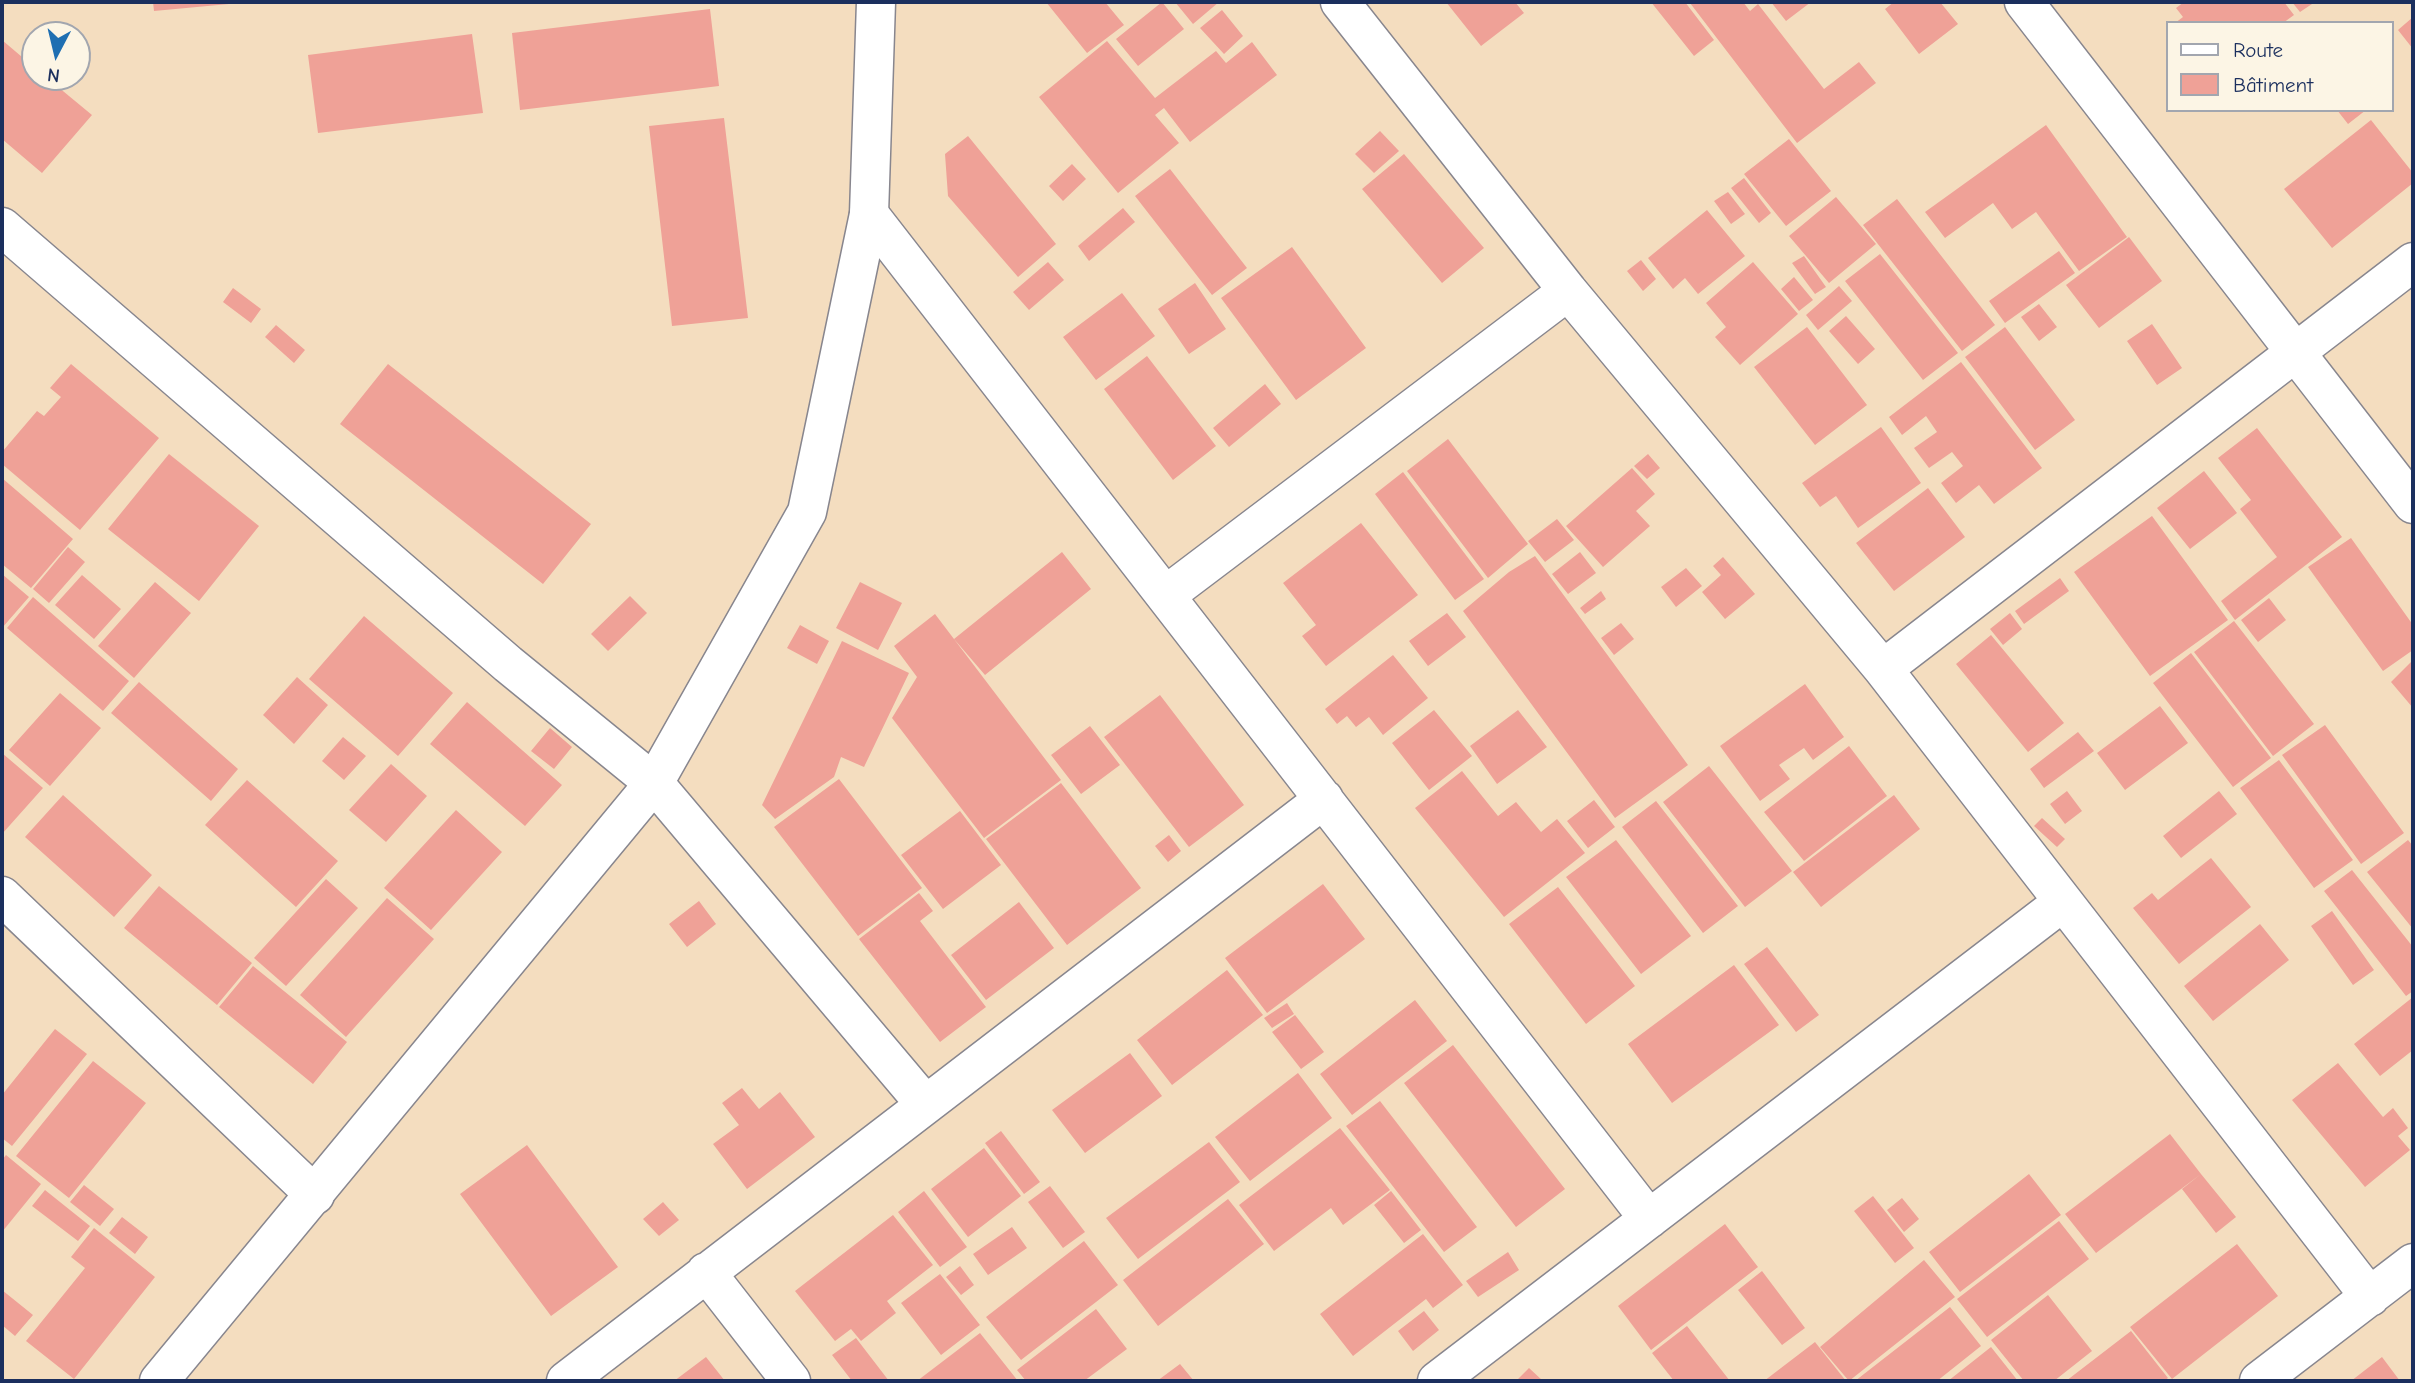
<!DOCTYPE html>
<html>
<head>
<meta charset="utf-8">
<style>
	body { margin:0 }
	#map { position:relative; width:2415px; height:1383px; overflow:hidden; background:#f4ddbf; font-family:"Comic Neue",sans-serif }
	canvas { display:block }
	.frame { position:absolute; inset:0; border:4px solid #1b2f5e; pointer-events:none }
	.legend { position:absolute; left:2166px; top:21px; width:228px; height:91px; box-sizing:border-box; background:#fcf5e5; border:2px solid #a2a6af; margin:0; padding:9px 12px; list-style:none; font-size:21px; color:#1b2f5e }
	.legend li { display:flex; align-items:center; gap:14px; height:35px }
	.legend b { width:35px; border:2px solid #a2a6af }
	.north { position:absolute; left:21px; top:21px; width:70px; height:70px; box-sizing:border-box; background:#fcf5e5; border:2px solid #a2a6af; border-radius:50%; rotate:187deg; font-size:19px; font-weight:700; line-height:28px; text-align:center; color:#1b2f5e }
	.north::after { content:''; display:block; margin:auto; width:24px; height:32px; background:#1f6fb2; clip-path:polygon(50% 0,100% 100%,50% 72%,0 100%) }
</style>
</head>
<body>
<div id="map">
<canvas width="2415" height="1383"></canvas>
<div class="frame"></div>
<ul class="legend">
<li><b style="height:9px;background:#fff"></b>Route</li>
<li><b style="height:19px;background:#efa197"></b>Bâtiment</li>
</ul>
<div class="north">N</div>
</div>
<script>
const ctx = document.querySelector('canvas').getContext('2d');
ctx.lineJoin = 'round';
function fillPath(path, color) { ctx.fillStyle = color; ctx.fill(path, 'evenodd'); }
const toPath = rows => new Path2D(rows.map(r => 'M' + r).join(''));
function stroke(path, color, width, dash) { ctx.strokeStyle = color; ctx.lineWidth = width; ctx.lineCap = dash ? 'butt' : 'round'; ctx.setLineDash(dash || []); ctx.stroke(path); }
fillPath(toPath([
	[153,2,229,2,229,4,154,11],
	[1046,2,1105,2,1124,25,1087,53],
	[1162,2,1184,29,1138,66,1116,39],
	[1175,2,1219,2,1193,24],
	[1446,2,1515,2,1524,13,1481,46],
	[1651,2,1685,2,1714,40,1694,56],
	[1692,2,1743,2,1750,11,1758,4,1824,89,1859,62,1876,83,1797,143,1690,3],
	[1771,2,1811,2,1786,21],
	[1894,2,1940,2,1958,24,1919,54,1885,9],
	[2184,2,2284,2,2294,15,2283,23,2175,23,2183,17,2176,8],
	[2292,2,2315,2,2300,12],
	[710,9,719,86,520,110,512,33],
	[1222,10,1243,36,1224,54,1200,28],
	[2413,17,2413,49,2398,30],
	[472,34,483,113,318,133,308,55],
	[2,40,35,68,35,77,46,77,92,115,42,173,2,139],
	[1107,41,1155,98,1216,51,1226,63,1252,42,1277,75,1190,142,1164,108,1155,115,1179,143,1118,193,1039,97],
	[2337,110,2366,110,2348,124],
	[724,118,748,318,672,326,649,126],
	[2371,120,2413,173,2413,183,2332,248,2284,189],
	[2046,125,2127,237,2079,271,2036,212,2012,229,1993,203,1945,238,1925,212],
	[1380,131,1399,151,1374,173,1355,154],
	[968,136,1056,244,1018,277,948,196,945,154],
	[1789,139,1831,191,1786,226,1744,174],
	[1404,154,1484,248,1442,283,1362,189],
	[1072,164,1086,179,1063,201,1049,186],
	[1170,169,1247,268,1212,295,1135,196],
	[1744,178,1771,213,1759,223,1731,188],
	[1728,192,1745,214,1731,224,1714,201],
	[1836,197,1876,244,1829,283,1789,236],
	[1897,199,1995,325,1962,351,1863,225],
	[1123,208,1135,222,1089,261,1078,246],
	[1707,210,1745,256,1698,294,1685,278,1673,289,1648,258],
	[2129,237,2162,281,2099,328,2066,285],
	[1292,247,1366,348,1296,400,1221,298],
	[2059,251,2075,273,2005,323,1989,301],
	[1880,254,1958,353,1923,380,1845,281],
	[1804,256,1826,287,1815,294,1792,263],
	[1641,260,1656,279,1643,291,1627,271],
	[1048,262,1064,280,1029,310,1013,292],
	[1753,262,1798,314,1740,365,1715,337,1726,327,1706,303],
	[1794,277,1813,300,1799,311,1781,289],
	[1195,283,1226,329,1189,354,1158,309],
	[1839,286,1852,301,1818,330,1806,315],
	[233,288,261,309,251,323,223,302],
	[1122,293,1155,336,1096,380,1063,337],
	[2039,304,2057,327,2039,341,2021,317],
	[1846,316,1875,349,1858,364,1829,331],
	[2152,324,2182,368,2157,385,2127,341],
	[276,325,305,350,294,363,265,337],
	[1807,327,1867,405,1815,445,1754,367],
	[2005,327,2075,420,2035,450,1965,357],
	[1147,356,1216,446,1173,480,1104,389],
	[1961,362,2042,468,1994,504,1979,485,1956,503,1941,483,1963,466,1952,452,1929,468,1914,448,1937,432,1926,416,1902,435,1889,417],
	[71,364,159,438,80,530,2,464,2,452,37,411,44,416,61,397,50,388],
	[388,364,591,524,543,584,340,424],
	[1265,384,1281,404,1229,447,1213,428],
	[1881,427,1921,483,1858,528,1836,496,1820,507,1802,483],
	[2257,428,2342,537,2235,620,2221,601,2277,557,2240,509,2251,500,2218,458],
	[1448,439,1528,544,1488,578,1407,471],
	[169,454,259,526,199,601,108,529],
	[1648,454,1660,468,1647,479,1634,466],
	[1632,468,1655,494,1636,511,1650,526,1603,567,1566,526],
	[2204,471,2237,513,2190,549,2157,508],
	[1403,472,1484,579,1455,600,1375,494],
	[2,478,73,539,31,588,2,564],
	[1928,488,1965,537,1894,591,1856,543],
	[2152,516,2228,620,2150,676,2074,572],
	[1557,519,1574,540,1545,562,1528,541],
	[1361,523,1418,595,1326,666,1302,636,1316,625,1283,583],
	[2351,538,2413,625,2413,650,2383,671,2308,567],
	[68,547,85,562,49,603,33,589],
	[1062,552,1091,589,985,675,954,639],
	[1580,552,1596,573,1568,594,1552,574],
	[1535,556,1688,765,1615,818,1463,611,1509,572],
	[1723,557,1755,594,1725,619,1702,592,1721,575,1713,566],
	[1686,568,1702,586,1676,607,1661,587],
	[2,574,29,597,2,628],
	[82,575,121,609,94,639,55,605],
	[2060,578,2069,591,2024,624,2015,611],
	[155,582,191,613,134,678,98,646],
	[860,582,902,603,878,650,836,628],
	[1601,591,1606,599,1585,614,1580,608],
	[630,596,647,613,608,651,591,634],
	[33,597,129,681,103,711,7,628],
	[2269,598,2286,620,2258,642,2241,620],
	[1447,613,1466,637,1428,666,1409,641],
	[2010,613,2022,629,2003,645,1990,629],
	[935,614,1061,780,984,838,892,718,917,677,894,646],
	[364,616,453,693,398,756,309,679],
	[2234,621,2314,724,2273,756,2194,652],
	[1621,623,1634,639,1614,655,1601,638],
	[800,625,829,641,817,664,787,648],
	[1991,635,2064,723,2028,752,1956,664],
	[842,641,909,673,864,767,841,757,834,777,775,819,762,805],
	[2191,653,2271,758,2233,787,2153,683],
	[1393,655,1428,698,1383,735,1369,717,1356,727,1347,716,1337,724,1325,709],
	[2413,660,2413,708,2391,682],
	[297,677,328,705,294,744,263,715],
	[139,682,238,769,211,801,111,713],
	[1805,684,1844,737,1813,760,1804,748,1779,765,1790,779,1760,801,1720,746],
	[60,693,101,728,50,786,9,750],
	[1160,695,1244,805,1189,847,1104,737],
	[467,702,562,785,525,826,430,744],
	[2160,706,2188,743,2125,790,2097,753],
	[1434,710,1472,756,1429,790,1392,743],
	[1518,710,1547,747,1497,784,1470,746],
	[2325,725,2404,833,2361,864,2282,755],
	[1090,726,1120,765,1081,794,1051,755],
	[550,728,572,747,554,769,531,751],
	[2078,732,2094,751,2044,788,2030,769],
	[343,737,366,756,344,780,322,761],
	[1849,746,1887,796,1804,861,1764,812],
	[2,753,43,788,2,834],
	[2279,760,2353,860,2314,888,2240,788],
	[391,764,427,796,386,842,349,810],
	[1709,766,1792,871,1745,907,1663,802],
	[1462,771,1498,816,1516,802,1541,832,1557,819,1585,853,1504,917,1415,808],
	[839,779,922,888,858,936,774,827],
	[247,780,338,861,296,907,205,825],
	[1061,783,1141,888,1067,945,986,839],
	[2067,791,2082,811,2065,824,2050,804],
	[2219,791,2237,814,2181,858,2163,836],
	[63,795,152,875,114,917,25,837],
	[1894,795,1920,829,1821,907,1793,872],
	[1594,800,1615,827,1588,848,1567,821],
	[1656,801,1738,906,1703,933,1622,827],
	[456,810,502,852,431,930,384,888],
	[960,811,1001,865,943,909,901,855],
	[2042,818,2065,839,2057,847,2034,826],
	[1169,835,1181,851,1168,862,1155,846],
	[1616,840,1691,936,1641,974,1566,877],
	[2408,840,2413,846,2413,929,2367,872],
	[2211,858,2251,907,2179,964,2133,908,2152,893,2158,900],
	[2352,870,2413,947,2413,991,2406,996,2324,891],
	[326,879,358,908,286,986,254,958],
	[1323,884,1365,939,1267,1013,1225,958],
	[159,886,252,963,217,1005,124,928],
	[1558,887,1635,986,1586,1024,1509,924],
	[919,893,933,911,920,921,986,1007,940,1042,859,939],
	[387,898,434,939,346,1037,300,995],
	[699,901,716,924,687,947,669,924],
	[1019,902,1054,948,986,1000,951,955],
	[2332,911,2374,970,2353,985,2311,926],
	[2260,924,2289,960,2213,1021,2184,986],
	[1767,947,1819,1015,1796,1032,1744,964],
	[1734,965,1779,1025,1672,1103,1628,1044],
	[253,966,347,1042,313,1084,219,1007],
	[1227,970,1263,1015,1172,1085,1137,1040],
	[2413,997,2413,1050,2380,1076,2354,1044],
	[1415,1000,1447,1041,1352,1115,1320,1074],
	[1287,1003,1294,1014,1272,1028,1264,1018],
	[1295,1015,1324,1052,1301,1069,1272,1032],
	[55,1029,87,1054,12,1146,2,1138,2,1095],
	[1453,1045,1565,1189,1516,1227,1404,1083],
	[1130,1053,1162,1096,1085,1153,1052,1110],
	[93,1061,146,1103,69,1198,16,1156],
	[2338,1063,2383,1117,2393,1108,2408,1128,2398,1136,2410,1150,2365,1187,2292,1100],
	[1298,1073,1332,1118,1250,1181,1215,1137],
	[742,1088,759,1109,780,1092,815,1137,747,1189,713,1144,739,1125,722,1103],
	[1380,1101,1477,1227,1444,1252,1346,1126],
	[1340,1128,1390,1190,1343,1225,1331,1208,1274,1251,1239,1205],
	[1001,1131,1040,1182,1024,1194,985,1143],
	[2170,1134,2201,1174,2096,1253,2065,1214],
	[1209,1142,1240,1182,1138,1259,1106,1218],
	[527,1145,618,1267,551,1316,460,1194],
	[984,1148,1021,1196,968,1237,931,1189],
	[6,1155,41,1184,2,1232,2,1160],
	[2029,1174,2061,1215,1960,1292,1929,1252],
	[2201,1174,2236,1217,2216,1233,2182,1189],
	[84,1185,114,1209,100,1226,70,1202],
	[1050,1186,1085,1232,1063,1248,1028,1202],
	[45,1190,90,1226,78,1241,32,1206],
	[924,1191,967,1247,940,1267,898,1212],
	[1391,1191,1421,1230,1404,1243,1374,1205],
	[1873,1196,1914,1248,1895,1263,1854,1211],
	[1902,1198,1919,1219,1904,1232,1887,1210],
	[1228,1199,1264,1244,1158,1326,1123,1280],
	[663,1202,679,1220,659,1236,643,1219],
	[893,1215,933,1265,887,1301,896,1313,861,1341,851,1329,835,1341,795,1291],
	[122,1217,148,1237,135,1254,109,1233],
	[2059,1221,2089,1259,1987,1337,1957,1299],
	[1725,1224,1758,1267,1651,1350,1618,1306],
	[1012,1227,1027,1248,988,1275,973,1254],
	[94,1228,155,1277,74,1379,26,1341,85,1268,71,1257],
	[1423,1234,1463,1285,1433,1308,1426,1299,1353,1356,1320,1314],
	[1084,1241,1118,1285,1021,1360,986,1317],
	[2237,1244,2278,1296,2172,1379,2130,1327],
	[1508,1252,1519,1270,1478,1297,1466,1281],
	[1924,1260,1955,1297,1849,1381,1820,1347],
	[960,1266,974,1285,961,1295,946,1277],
	[1762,1271,1805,1328,1782,1345,1738,1290],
	[940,1274,980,1325,941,1355,901,1303],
	[2,1290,33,1315,15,1336,2,1325],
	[2048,1295,2092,1351,2054,1381,2024,1381,1991,1340],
	[1950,1307,1981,1346,1937,1381,1855,1381],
	[1096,1309,1127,1349,1084,1381,1026,1381,1017,1370],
	[1424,1311,1439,1330,1413,1351,1398,1331],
	[1687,1326,1730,1381,1674,1381,1652,1353],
	[2131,1331,2168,1378,2164,1381,2066,1381],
	[980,1333,1018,1381,917,1381],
	[856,1338,889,1381,852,1381,832,1355],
	[1815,1342,1846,1381,1764,1381],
	[1991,1347,2018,1381,1948,1381],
	[706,1357,725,1381,674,1381],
	[2382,1357,2400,1381,2351,1381],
	[1180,1364,1194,1381,1157,1381],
	[1529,1368,1543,1381,1516,1381]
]), '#efa197');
const minor = toPath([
	[1340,2,1568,291,1883,669,2370,1297],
	[2024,2,2413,504],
	[869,214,1649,1219],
	[2,227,508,664,654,783,925,1104],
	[1166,595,1568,291],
	[1883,669,2413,262],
	[2,896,315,1195],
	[706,1272,791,1381],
	[566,1381,1324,799],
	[1437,1381,2063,902],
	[2259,1381,2413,1263]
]);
const tertiary = toPath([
	[159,1381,654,783,807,512,869,214,876,2]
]);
stroke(minor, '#88868e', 41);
stroke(tertiary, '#88868e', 41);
stroke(minor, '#fff', 38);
stroke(tertiary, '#fff', 38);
</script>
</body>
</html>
